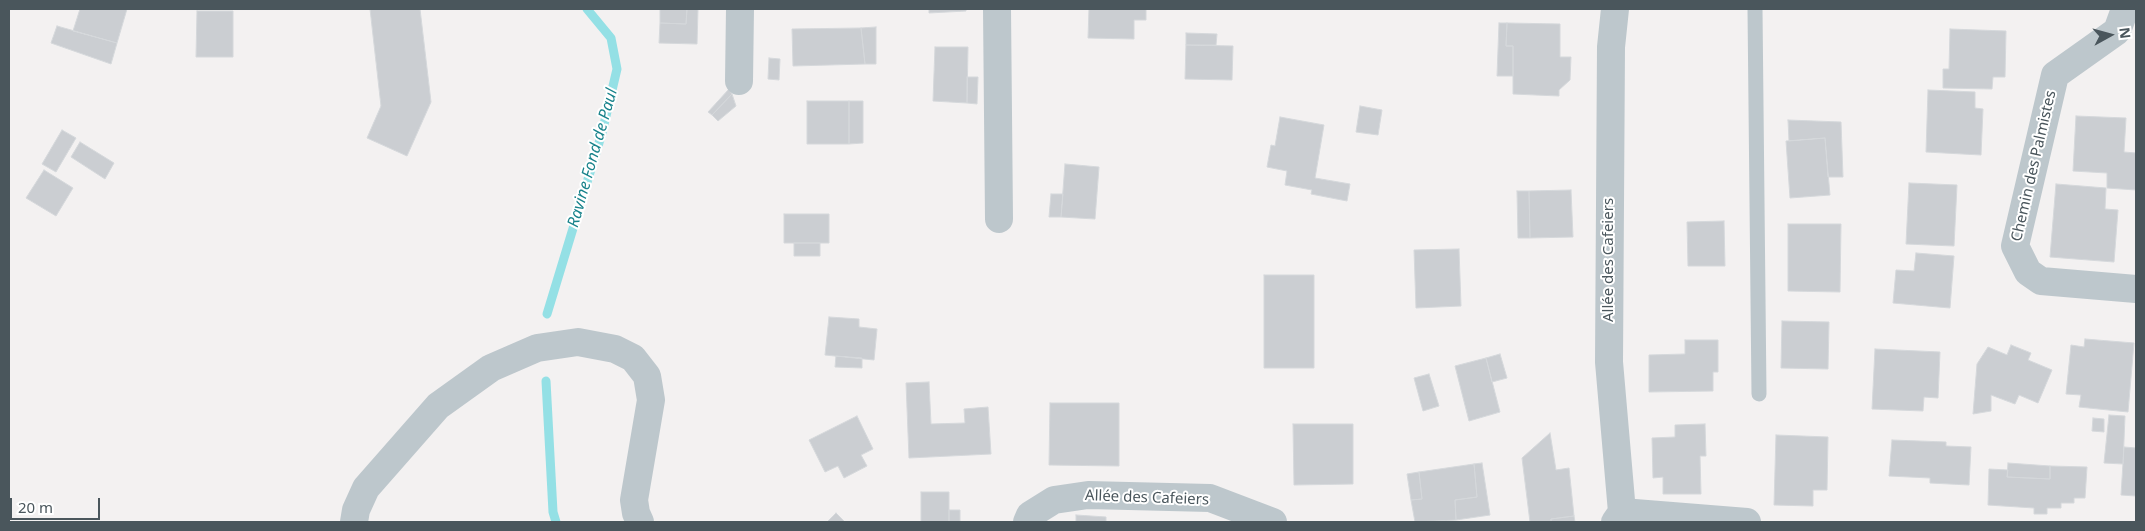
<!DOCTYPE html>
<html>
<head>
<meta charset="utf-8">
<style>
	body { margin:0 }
	#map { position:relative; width:2145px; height:531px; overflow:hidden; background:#f3f1f1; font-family:"Noto Sans",sans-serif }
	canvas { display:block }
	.frame { position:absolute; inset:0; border:10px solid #4a565c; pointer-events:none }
	.north { position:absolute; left:2085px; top:10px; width:50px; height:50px; -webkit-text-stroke:4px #fff; paint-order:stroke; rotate:83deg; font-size:14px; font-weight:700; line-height:20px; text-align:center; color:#4a565c }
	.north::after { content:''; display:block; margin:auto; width:18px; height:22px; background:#4a565c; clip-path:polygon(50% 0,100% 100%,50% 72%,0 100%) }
	.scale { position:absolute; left:10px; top:498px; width:90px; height:22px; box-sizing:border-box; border:2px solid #4a565c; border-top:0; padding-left:6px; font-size:15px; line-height:18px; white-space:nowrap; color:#4a565c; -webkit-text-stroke:4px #fff; paint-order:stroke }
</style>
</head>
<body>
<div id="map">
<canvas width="2145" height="531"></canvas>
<div class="frame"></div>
<div class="north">N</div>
<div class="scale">20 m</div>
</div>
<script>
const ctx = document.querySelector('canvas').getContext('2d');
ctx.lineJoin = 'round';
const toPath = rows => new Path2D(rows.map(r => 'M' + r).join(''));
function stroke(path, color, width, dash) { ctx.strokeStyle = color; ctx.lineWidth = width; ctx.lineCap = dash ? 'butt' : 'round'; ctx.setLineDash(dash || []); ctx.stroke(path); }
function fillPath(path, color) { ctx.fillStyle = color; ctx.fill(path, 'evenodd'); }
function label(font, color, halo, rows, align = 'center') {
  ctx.font = font + ' "Noto Sans",sans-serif'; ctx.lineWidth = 4; ctx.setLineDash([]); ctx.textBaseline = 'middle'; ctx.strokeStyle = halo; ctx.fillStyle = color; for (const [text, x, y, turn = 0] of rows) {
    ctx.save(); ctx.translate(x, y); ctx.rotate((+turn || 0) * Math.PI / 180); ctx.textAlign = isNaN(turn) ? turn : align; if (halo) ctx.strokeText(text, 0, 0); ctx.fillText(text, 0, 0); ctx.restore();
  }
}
stroke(toPath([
	[547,314,602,133,617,69,611,38,587,9],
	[546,381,553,512,556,522]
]), '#94e0e5', 9);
const building = toPath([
	[80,9,127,9,117,43,73,31,80,9],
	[370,9,420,9,431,102,407,156,367,138,381,106,370,9],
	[660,9,687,9,686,24,660,23,660,9],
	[687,9,698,9,697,44,659,43,660,23,686,24,687,9],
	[929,9,966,9,966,11,929,13,929,9],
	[1089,9,1146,9,1146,20,1134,20,1134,39,1088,38,1089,9],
	[197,11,233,11,233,57,196,57,197,11],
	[1499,23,1507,23,1506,46,1513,46,1513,76,1497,76,1499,23],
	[1507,23,1560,24,1560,57,1571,57,1570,80,1559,90,1559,96,1513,94,1513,46,1506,46,1507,23],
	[57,26,117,43,111,64,51,43,57,26],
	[876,27,876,64,865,64,861,28,876,27],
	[861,28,865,64,793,66,792,29,861,28],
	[1950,29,2006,31,2005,77,1993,77,1992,89,1943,88,1943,69,1949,69,1950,29],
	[1186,33,1217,34,1216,45,1186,45,1186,33],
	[1186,45,1233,46,1232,80,1185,79,1186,45],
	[935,47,968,47,967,103,933,101,935,47],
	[769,58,780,59,779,80,768,79,769,58],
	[967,77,978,77,977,104,967,103,967,77],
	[729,89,732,94,712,115,708,112,729,89],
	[1928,90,1975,92,1975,108,1983,109,1981,155,1926,152,1928,90],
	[732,94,736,106,718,121,712,115,732,94],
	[807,101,849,101,849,144,807,144,807,101],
	[849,101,863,101,863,143,849,144,849,101],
	[1360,106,1382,110,1378,135,1356,132,1360,106],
	[2076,116,2126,118,2124,152,2136,153,2136,190,2107,188,2107,173,2073,171,2076,116],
	[1280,117,1324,125,1315,178,1350,184,1347,201,1311,194,1312,190,1285,185,1287,171,1267,167,1271,145,1275,146,1280,117],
	[1788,120,1841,122,1843,177,1828,177,1825,138,1789,141,1788,120],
	[62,130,76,138,56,172,42,164,62,130],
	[1825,138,1830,195,1790,198,1786,141,1825,138],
	[80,142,114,163,105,179,71,157,80,142],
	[1065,164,1099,167,1095,219,1061,217,1065,164],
	[44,170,73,188,56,216,26,198,44,170],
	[1909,183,1957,185,1954,246,1906,244,1909,183],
	[2056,184,2106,188,2105,209,2118,210,2114,262,2050,257,2056,184],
	[1571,190,1573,237,1530,238,1529,191,1571,190],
	[1517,191,1529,191,1530,238,1518,238,1517,191],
	[1051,194,1063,194,1061,217,1049,217,1051,194],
	[784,214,829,214,829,243,784,243,784,214],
	[1724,221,1725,266,1688,266,1687,222,1724,221],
	[1788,224,1841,224,1840,292,1788,291,1788,224],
	[794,243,820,243,820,256,794,256,794,243],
	[1459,249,1461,306,1416,308,1414,250,1459,249],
	[1916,253,1954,256,1950,308,1893,303,1896,270,1914,271,1916,253],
	[1264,275,1314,275,1314,368,1264,368,1264,275],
	[829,317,859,319,859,327,877,329,874,360,825,355,829,317],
	[1782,321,1829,322,1828,369,1781,368,1782,321],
	[2085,339,2134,343,2128,412,2079,407,2081,395,2066,394,2071,345,2084,347,2085,339],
	[1685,340,1718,340,1718,372,1713,372,1713,391,1649,392,1649,355,1685,354,1685,340],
	[2011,345,2031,353,2028,360,2052,370,2038,403,2019,395,2015,404,1991,395,1991,411,1973,414,1977,364,1988,347,2007,355,2011,345],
	[1875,349,1940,352,1938,398,1924,397,1923,411,1872,409,1875,349],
	[1500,354,1507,378,1492,382,1486,358,1500,354],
	[836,356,862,358,862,368,835,367,836,356],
	[1486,358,1500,412,1469,421,1455,366,1486,358],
	[1429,374,1439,406,1423,411,1414,378,1429,374],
	[929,382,931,424,965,423,964,409,988,407,991,454,909,458,906,383,929,382],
	[1050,403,1119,403,1119,466,1049,465,1050,403],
	[2109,415,2125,416,2123,464,2104,463,2109,415],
	[857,416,873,449,861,455,867,466,844,478,838,466,825,472,809,440,857,416],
	[2093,418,2104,419,2104,432,2092,431,2093,418],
	[1293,424,1353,424,1353,484,1294,485,1293,424],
	[1705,424,1706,456,1700,456,1701,494,1663,494,1663,477,1653,478,1652,438,1675,437,1675,425,1705,424],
	[1550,433,1556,470,1569,468,1574,516,1551,519,1551,522,1530,522,1522,458,1550,433],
	[1776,435,1828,437,1827,490,1813,490,1813,506,1774,505,1776,435],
	[1892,440,1946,442,1946,446,1971,447,1969,485,1930,483,1930,478,1889,476,1892,440],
	[2124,447,2136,448,2136,496,2121,495,2124,447],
	[1482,463,1490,515,1456,520,1455,500,1477,497,1474,464,1482,463],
	[2008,463,2050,466,2050,479,2007,477,2008,463],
	[1474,464,1477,497,1455,500,1456,520,1415,522,1411,500,1422,499,1419,472,1474,464],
	[2050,466,2087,467,2085,498,2074,498,2074,503,2061,503,2061,508,2047,508,2047,514,2034,514,2034,508,1988,505,1989,469,2008,470,2007,477,2050,479,2050,466],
	[1419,472,1422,499,1411,500,1407,474,1419,472],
	[921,492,949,492,949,522,921,522,921,492],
	[949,510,960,510,960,522,949,522,949,510],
	[836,513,845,522,827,522,836,513],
	[1076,515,1106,517,1106,522,1076,522,1076,515],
	[1574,516,1575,522,1551,522,1551,519,1574,516]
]);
fillPath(building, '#cbced2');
stroke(building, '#d5d8db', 1);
stroke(toPath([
	[1755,9,1759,394]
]), '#bdc7cc', 15);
stroke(toPath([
	[997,9,999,219],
	[1615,9,1611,47,1609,362,1622,512,1615,522],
	[2125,9,2117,31,2055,75,2015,246,2028,272,2041,281,2136,289],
	[739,81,740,9],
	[1622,512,1747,522],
	[354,522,356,510,366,488,438,406,491,368,537,348,578,342,615,349,633,358,647,376,651,400,634,500,636,513,640,522],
	[1027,522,1030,515,1054,500,1088,495,1210,498,1273,522]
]), '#bdc7cc', 28);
label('15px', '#4a565c', '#fff', [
	["Chemin des Palmistes",2034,166,-77],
	["Allée des Cafeiers",1609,260,-90],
	["Allée des Cafeiers",1147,498,2]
]);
label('italic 16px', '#18838b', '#fff', [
	["Ravine Fond de Paul",593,158,-74]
]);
</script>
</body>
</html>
